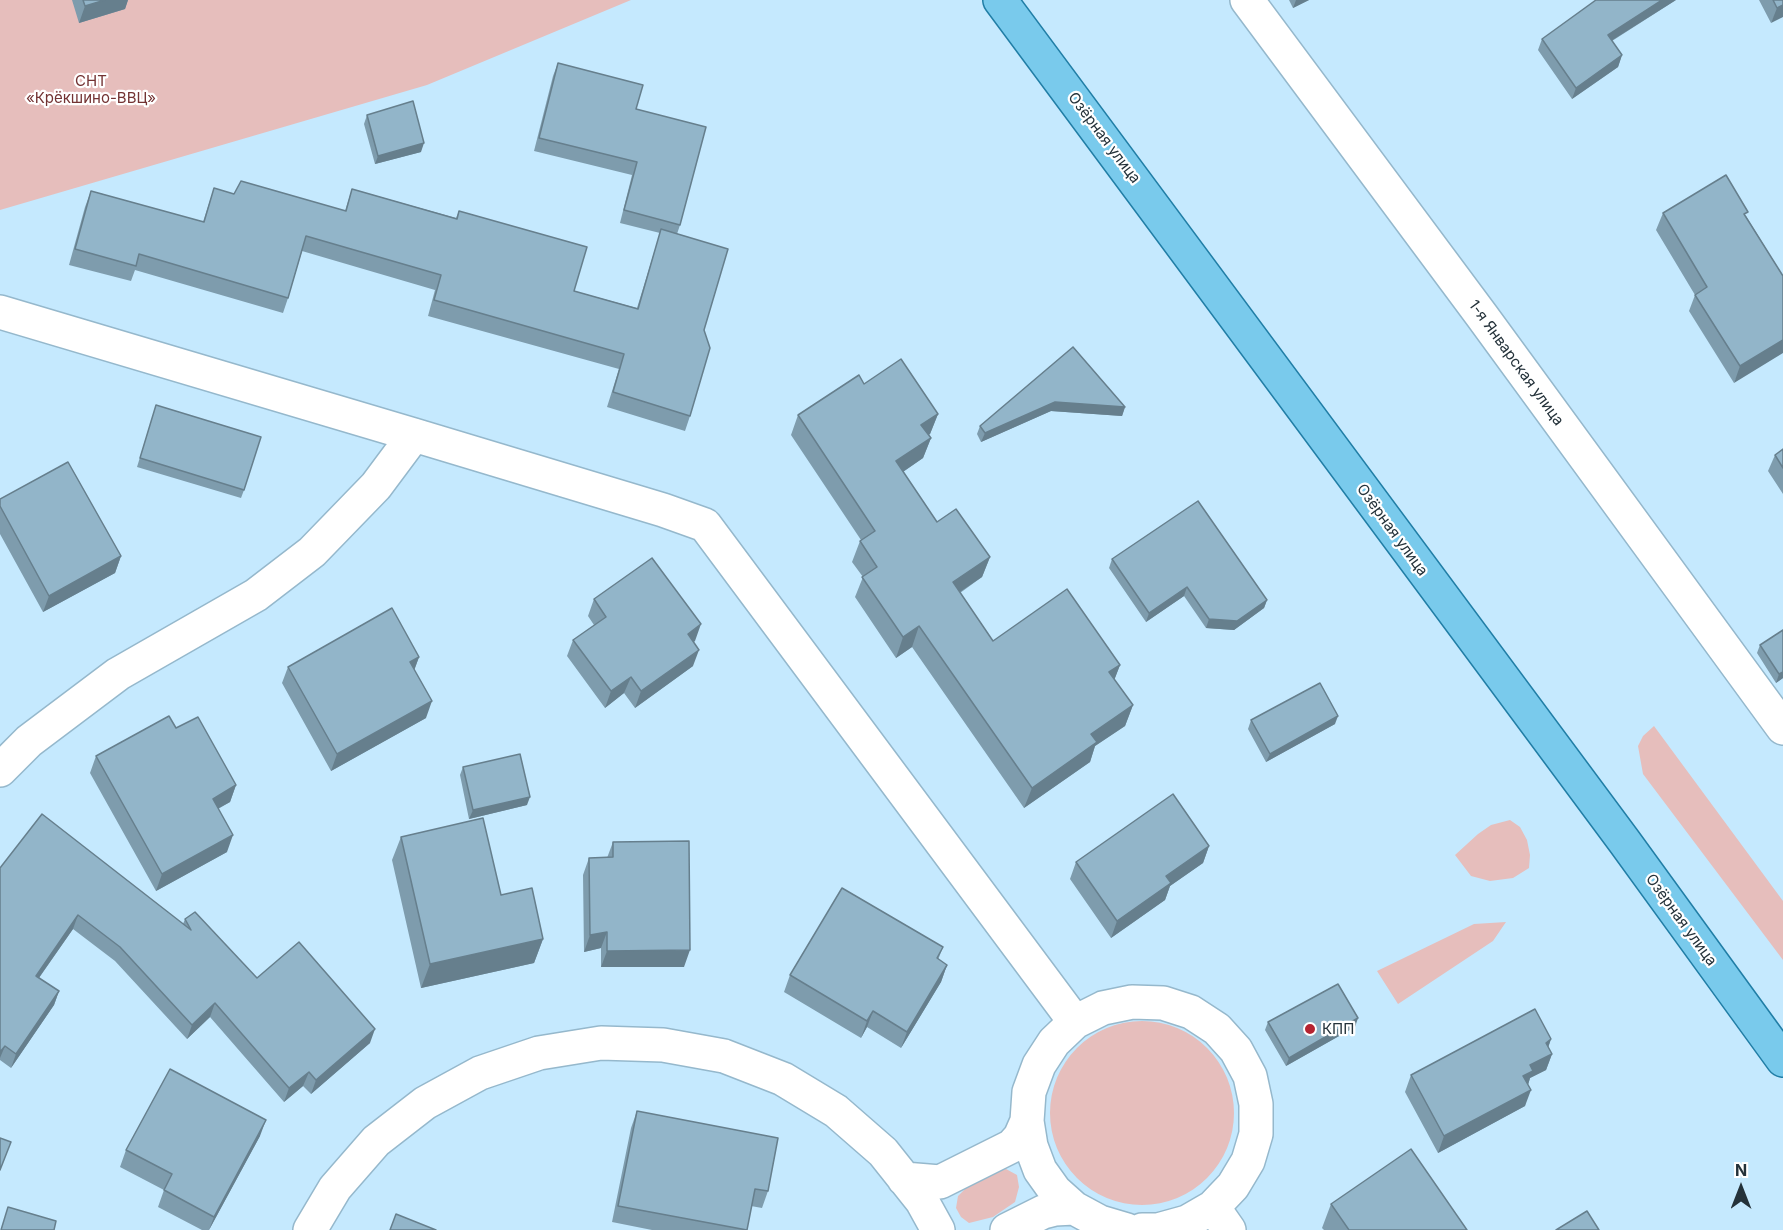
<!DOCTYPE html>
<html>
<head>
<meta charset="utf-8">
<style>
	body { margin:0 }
	#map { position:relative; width:1783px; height:1230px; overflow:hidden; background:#c5e9fe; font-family:Inter,sans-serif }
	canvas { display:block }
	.north { position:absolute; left:1711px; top:1158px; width:60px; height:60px; -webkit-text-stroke:4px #fff; paint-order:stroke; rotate:0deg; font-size:16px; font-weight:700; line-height:24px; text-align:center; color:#24323a }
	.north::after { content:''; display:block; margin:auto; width:21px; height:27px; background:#24323a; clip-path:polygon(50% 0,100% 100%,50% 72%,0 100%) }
</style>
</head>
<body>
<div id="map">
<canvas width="1783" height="1230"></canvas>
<div class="north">N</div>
</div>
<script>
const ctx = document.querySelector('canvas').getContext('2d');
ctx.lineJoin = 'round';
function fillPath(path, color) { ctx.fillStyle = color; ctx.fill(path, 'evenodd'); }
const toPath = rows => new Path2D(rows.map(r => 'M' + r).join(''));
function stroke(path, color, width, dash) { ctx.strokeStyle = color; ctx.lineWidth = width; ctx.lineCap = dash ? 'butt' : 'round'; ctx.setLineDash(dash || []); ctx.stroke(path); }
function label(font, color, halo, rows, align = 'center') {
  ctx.font = font + ' Inter,sans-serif'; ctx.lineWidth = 4.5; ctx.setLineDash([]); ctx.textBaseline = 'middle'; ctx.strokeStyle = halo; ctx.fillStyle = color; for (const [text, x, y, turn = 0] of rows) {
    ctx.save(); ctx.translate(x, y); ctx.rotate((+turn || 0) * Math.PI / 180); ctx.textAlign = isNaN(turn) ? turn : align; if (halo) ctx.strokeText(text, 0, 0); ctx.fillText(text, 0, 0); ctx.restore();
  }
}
fillPath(toPath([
	[0,0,631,0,427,85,0,210],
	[1654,726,1783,901,1783,960,1643,774,1638,746,1643,736],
	[1510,820,1520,827,1527,840,1530,855,1529,868,1513,878,1490,881,1471,876,1455,855,1478,834,1491,825],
	[1506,922,1493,941,1398,1004,1377,971,1474,924],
	'1050 1113a92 92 0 1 1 184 0a92 92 0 1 1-184 0Z',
	[1006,1169,1017,1175,1019,1187,1015,1202,993,1217,969,1223,961,1217,956,1208,958,1196,967,1187,992,1172]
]), '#e6bebc');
const minor = toPath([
	[1247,0,1482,316,1783,728],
	[0,312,414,435,663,510,705,525,1075,1022],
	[0,770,29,741,118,674,256,595,312,552,376,486,414,435],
	[904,1179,940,1182,1012,1146,1020,1137,1027,1121],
	[1213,1207,1229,1230],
	[310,1230,335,1188,376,1141,425,1103,480,1073,539,1053,601,1043,663,1045,724,1056,783,1079,836,1111,883,1152,922,1201,938,1230],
	[1007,1230,1043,1212,1055,1209,1074,1208],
	[1127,1230,1100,1222,1074,1208,1055,1191,1040,1170,1031,1146,1027,1121,1029,1092,1039,1065,1054,1042,1075,1022,1103,1008,1132,1002,1163,1003,1191,1012,1217,1029,1236,1050,1250,1076,1256,1104,1256,1134,1248,1161,1233,1186,1213,1207,1187,1222,1158,1230,1142,1230]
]);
const major = toPath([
	[1000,0,1624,841,1783,1060]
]);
stroke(minor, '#95b8cc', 36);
stroke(major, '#217ea6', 36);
stroke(minor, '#fff', 33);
stroke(major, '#79caec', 33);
fillPath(toPath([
	[72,0,128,0,125,9,79,23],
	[1289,0,1309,0,1293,8],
	[1676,0,1612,41,1622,55,1618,67,1572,99,1538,50,1542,39],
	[1759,0,1783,0,1771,23],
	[558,63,636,109,680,225,677,234,704,330,690,416,685,431,607,407,619,369,428,316,435,290,302,251,288,298,283,313,135,270,131,281,69,265,85,207,91,191,203,222,214,188,234,194,345,211,352,189,456,218,459,211,574,291,637,308,660,233,620,223,632,175,534,151,553,76],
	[367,115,421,152,375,164,364,124],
	[1663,213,1746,216,1783,276,1734,383,1689,311,1695,295,1656,230],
	[1073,347,1125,407,1122,416,1051,411,981,442,977,434,980,426],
	[864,384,938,414,930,434,928,435,931,438,923,458,903,472,937,522,990,557,982,577,960,593,993,641,1120,665,1114,680,1133,705,1125,726,1095,746,1090,762,1024,808,912,647,896,658,855,597,863,577,852,562,860,541,861,540,791,435,798,415],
	[156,405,244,490,241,498,137,467],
	[1783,449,1783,494,1768,471,1775,455],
	[0,499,121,556,115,573,43,612,0,534],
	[1112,559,1267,600,1264,608,1234,630,1206,628,1184,596,1146,622,1109,568],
	[594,599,695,641,693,642,693,666,635,708,624,693,605,708,567,656,573,640,594,625,588,616],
	[1760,645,1783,678,1776,683,1757,653],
	[419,657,414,671,426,718,331,771,282,683,288,667],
	[1251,720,1335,724,1266,762,1248,729],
	[176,728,236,785,230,802,218,809,227,852,156,891,90,773,96,756],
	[463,767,527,805,469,819,460,775],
	[401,837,501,895,543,939,534,963,421,988,392,860],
	[613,842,684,967,601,967,601,948,584,952,583,875,589,858,607,858],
	[1209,846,1203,863,1170,886,1165,900,1111,938,1070,879,1076,862],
	[0,868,183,924,185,919,257,978,370,1043,311,1094,303,1086,284,1102,210,1017,187,1039,115,961,73,929,39,978,59,991,54,1005,11,1068,0,1060],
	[943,947,938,960,947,965,941,982,901,1048,867,1027,861,1038,784,992,790,975],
	[1268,1022,1355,1027,1286,1066,1265,1030],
	[1551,1039,1548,1048,1552,1054,1546,1070,1530,1078,1528,1085,1525,1106,1438,1153,1405,1092,1411,1075],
	[637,1111,768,1191,762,1208,751,1206,747,1230,652,1230,612,1222,631,1128],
	[260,1136,209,1230,202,1230,158,1207,164,1190,120,1167,126,1150],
	[1331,1204,1467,1230,1324,1230,1322,1228]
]), '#7e9cad');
fillPath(toPath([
	[105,0,128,0,125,9,79,23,85,6],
	[1296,0,1309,0,1293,8],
	[1662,0,1676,0,1603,46,1608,35],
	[1783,5,1783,17,1771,23,1777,8],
	[1622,55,1618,67,1572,99,1576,88],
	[424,143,421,152,375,164,378,156],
	[1783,340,1783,353,1734,383,1740,366],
	[1055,402,1125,407,1122,416,1051,411,981,442,985,433],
	[938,414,930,434,914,445,921,425],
	[931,438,923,458,888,482,896,461],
	[121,556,115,573,43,612,49,596],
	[990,557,982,577,945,602,953,582],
	[1187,587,1184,596,1146,622,1149,613],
	[1267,600,1264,608,1234,630,1206,628,1209,619],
	[701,624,695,641,682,650,688,634],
	[919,626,912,647,896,658,903,637],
	[699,650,693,666,635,708,641,691],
	[419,657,413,673,410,662],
	[1120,665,1112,686,1109,672],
	[1783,672,1783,678,1776,683,1779,674],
	[631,677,624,693,605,708,611,691],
	[432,701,426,718,331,771,337,754],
	[1133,705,1125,726,1095,746,1090,762,1024,808,1032,788,1091,734],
	[1338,716,1335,724,1266,762,1270,754],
	[236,785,230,802,206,815,213,799],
	[530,797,527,805,469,819,473,810],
	[233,835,227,852,156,891,162,874],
	[1209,846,1203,863,1170,886,1165,900,1111,938,1117,921,1166,876],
	[78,915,73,929,31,989,36,976],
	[607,932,601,948,584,952,590,935],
	[543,939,534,963,421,988,430,964],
	[690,950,684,967,601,967,607,951],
	[947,965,941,982,901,1048,907,1032],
	[59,991,54,1005,11,1068,16,1054],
	[215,1003,210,1017,187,1039,192,1025],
	[873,1011,867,1027,861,1038,867,1021],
	[1358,1018,1355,1027,1286,1066,1289,1058],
	[375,1029,370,1043,311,1094,316,1080],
	[1551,1039,1545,1056,1546,1043],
	[5,1046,0,1058,0,1052],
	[1552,1054,1546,1070,1530,1078,1527,1088,1523,1076,1530,1065],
	[309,1072,303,1086,284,1102,289,1088],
	[1531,1090,1525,1106,1438,1153,1444,1136],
	[266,1120,260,1136,209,1230,214,1217]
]), '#667f8d');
const building = toPath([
	[83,0,105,0,85,6,83,0],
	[1596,0,1662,0,1608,35,1622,55,1576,88,1542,39,1596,0],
	[1773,0,1783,0,1783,5,1777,8,1773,0],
	[558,63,643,85,636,109,706,127,680,225,624,210,637,162,539,138,558,63],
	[413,101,424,143,378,156,367,115,413,101],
	[1726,175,1748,212,1744,214,1783,276,1783,340,1740,366,1695,295,1707,287,1663,213,1726,175],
	[241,181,346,211,352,189,457,219,459,211,587,247,574,291,638,309,661,229,728,249,704,330,710,348,690,416,613,392,624,354,434,300,441,275,306,236,288,298,139,254,136,266,75,249,91,191,204,222,214,188,234,194,241,181],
	[1073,347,1125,407,1055,402,985,433,980,426,1073,347],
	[901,359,938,414,921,425,931,438,896,461,937,522,956,509,990,557,953,582,993,641,1067,589,1120,665,1109,672,1133,705,1091,734,1097,742,1032,788,919,626,903,637,862,577,877,567,860,541,875,531,798,415,859,375,864,384,901,359],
	[156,405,261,437,244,490,140,458,156,405],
	[1783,449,1783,468,1775,455,1783,449],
	[68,462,121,556,49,596,0,506,0,499,68,462],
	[1198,501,1267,600,1237,621,1209,619,1187,587,1149,613,1112,559,1198,501],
	[652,558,701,624,688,634,699,650,641,691,631,677,611,691,573,640,606,617,594,599,652,558],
	[392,608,419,657,410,662,432,701,337,754,288,667,392,608],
	[1783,630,1783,672,1779,674,1760,645,1783,630],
	[1320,683,1338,716,1270,754,1251,720,1320,683],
	[169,716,176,728,198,717,236,785,213,799,233,835,162,874,96,756,169,716],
	[520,754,530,797,473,810,463,767,520,754],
	[1173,794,1209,846,1166,876,1171,883,1117,921,1076,862,1173,794],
	[42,814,191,930,185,919,195,912,257,978,299,942,375,1029,316,1080,309,1072,289,1088,215,1003,192,1025,120,947,78,915,36,976,59,991,16,1054,5,1046,0,1052,0,868,42,814],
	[483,818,501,895,532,888,543,939,430,964,401,837,483,818],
	[689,841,690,950,607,951,607,932,590,935,589,858,613,857,613,842,689,841],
	[842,888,943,947,937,958,947,965,907,1032,873,1011,867,1021,790,975,842,888],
	[1338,984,1358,1018,1289,1058,1268,1022,1338,984],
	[1535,1009,1551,1039,1546,1043,1552,1054,1530,1065,1533,1071,1523,1076,1531,1090,1444,1136,1411,1075,1535,1009],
	[170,1069,266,1120,214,1217,164,1190,172,1174,126,1150,170,1069],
	[637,1111,778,1138,768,1191,755,1189,747,1230,618,1206,637,1111],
	[0,1138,11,1142,0,1170,0,1138],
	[1411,1149,1467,1230,1349,1230,1331,1204,1411,1149],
	[8,1207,56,1221,54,1230,1,1230,8,1207],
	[1587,1211,1599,1230,1556,1230,1587,1211],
	[396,1214,436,1230,390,1230,396,1214]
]);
fillPath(building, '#92b5c9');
stroke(building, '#667f8d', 1.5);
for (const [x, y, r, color] of [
	[1310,1029,6,"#b52331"]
]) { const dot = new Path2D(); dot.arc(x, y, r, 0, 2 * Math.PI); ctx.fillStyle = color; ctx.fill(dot); stroke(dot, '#fff', 2); }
label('15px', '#733333', '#fff', [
	["СНТ",91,81],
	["«Крёкшино-ВВЦ»",91,98]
]);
label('15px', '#24323a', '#fff', [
	["Озёрная улица",1104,138,53],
	["1-я Январская улица",1516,363,54],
	["Озёрная улица",1392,530,54],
	["Озёрная улица",1681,920,54]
]);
label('15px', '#24323a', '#fff', [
	["КПП",1322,1029]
], 'left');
</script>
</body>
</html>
